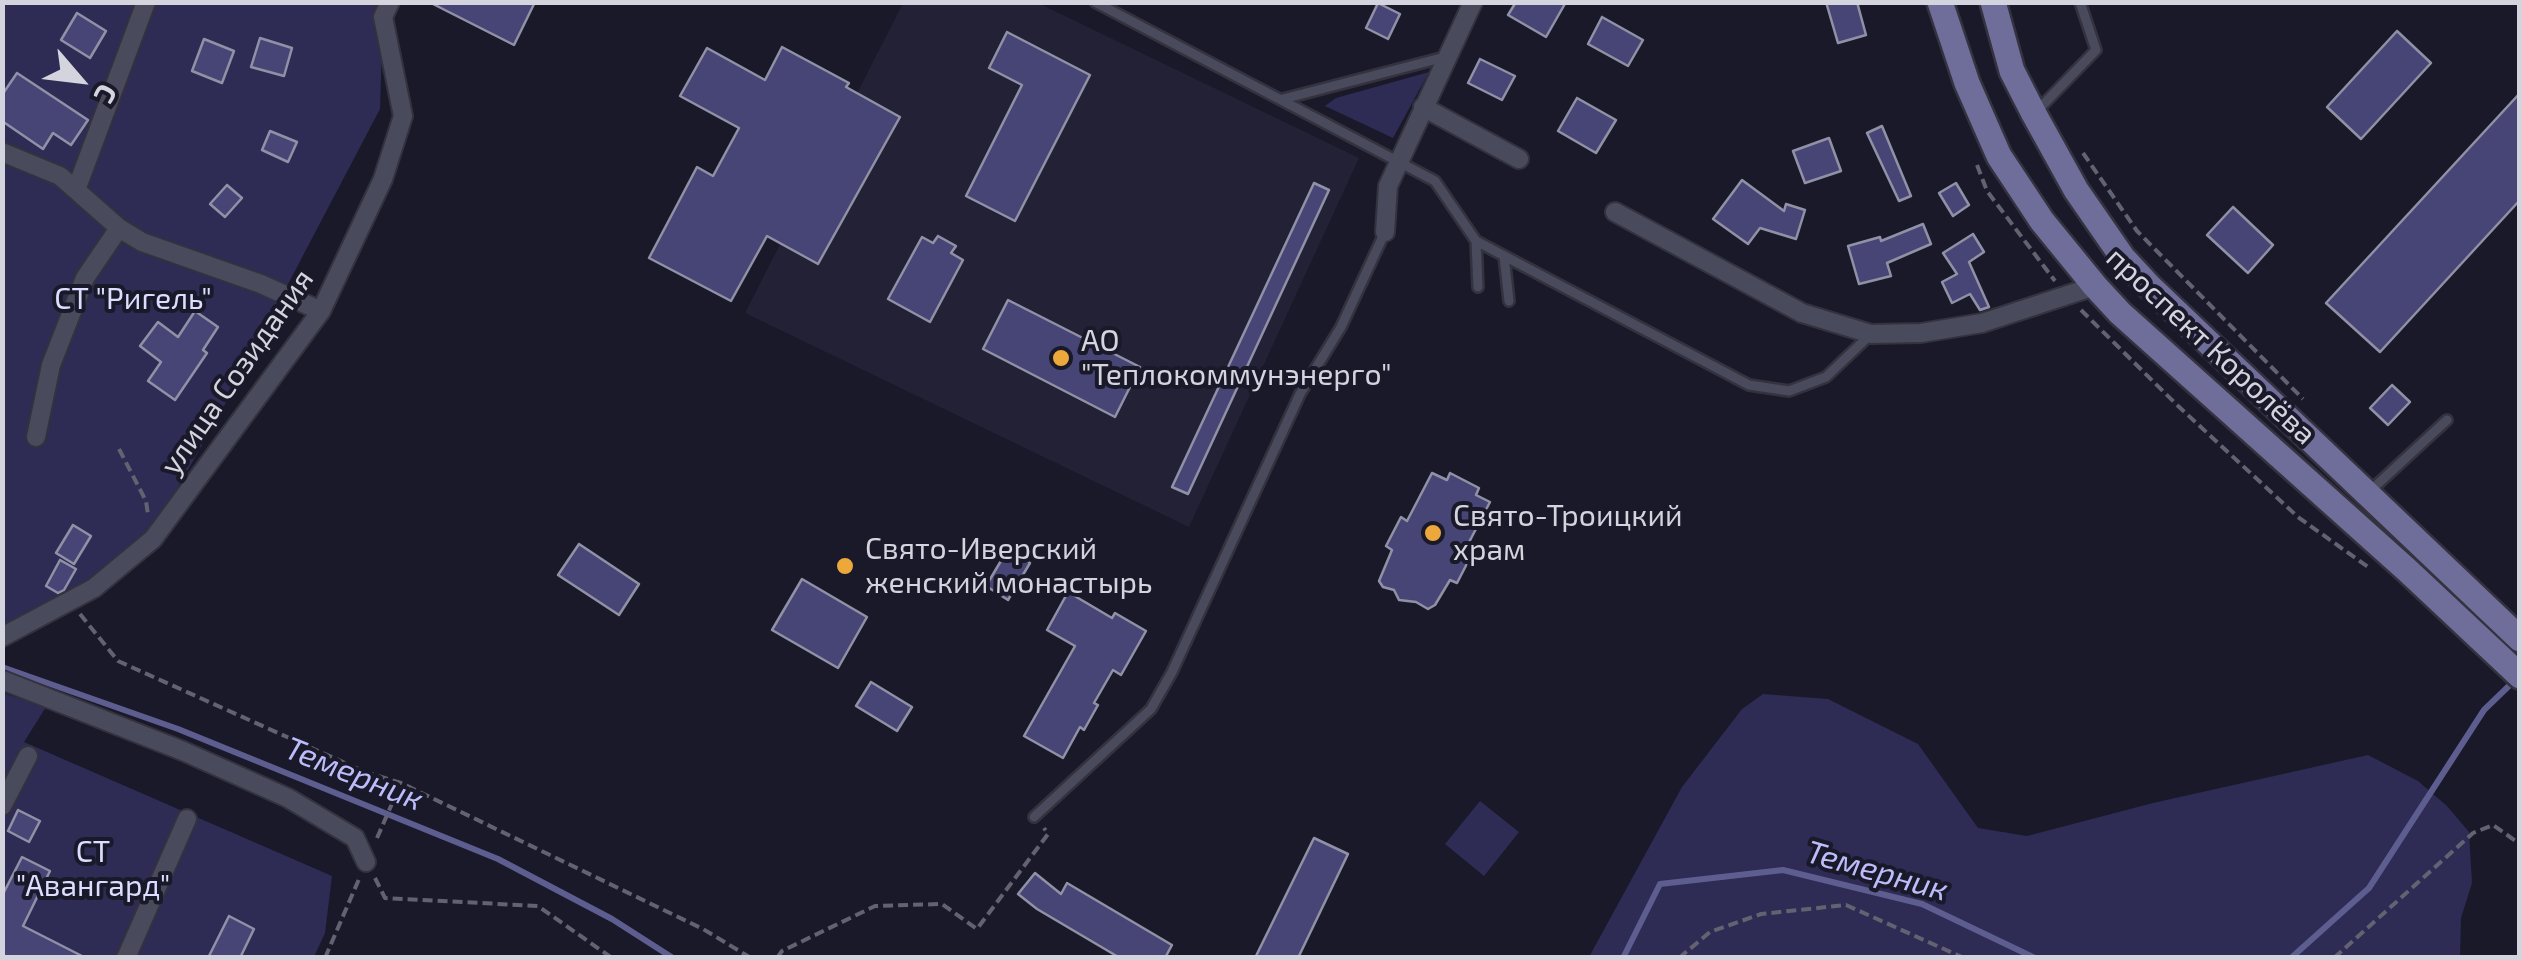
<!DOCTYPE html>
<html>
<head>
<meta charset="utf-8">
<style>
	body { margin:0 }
	#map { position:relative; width:2522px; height:960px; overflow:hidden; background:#191929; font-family:"Exo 2",sans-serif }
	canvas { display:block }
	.frame { position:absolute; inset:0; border:5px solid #d4d4df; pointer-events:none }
	.north { position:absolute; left:30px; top:30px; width:100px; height:100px; -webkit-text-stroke:8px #191929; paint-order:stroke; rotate:118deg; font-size:28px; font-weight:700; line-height:40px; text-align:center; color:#d4d4df }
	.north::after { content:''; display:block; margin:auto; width:35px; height:45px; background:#d4d4df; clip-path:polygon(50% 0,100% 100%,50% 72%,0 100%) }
</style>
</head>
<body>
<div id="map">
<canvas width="2522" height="960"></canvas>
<div class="frame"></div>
<div class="north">С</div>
</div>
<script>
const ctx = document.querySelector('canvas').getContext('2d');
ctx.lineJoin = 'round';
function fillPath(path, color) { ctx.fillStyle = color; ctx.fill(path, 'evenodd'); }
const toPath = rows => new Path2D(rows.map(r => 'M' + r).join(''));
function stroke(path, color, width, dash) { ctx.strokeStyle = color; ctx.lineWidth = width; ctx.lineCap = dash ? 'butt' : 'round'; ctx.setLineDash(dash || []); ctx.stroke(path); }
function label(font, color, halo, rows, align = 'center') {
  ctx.font = font + ' "Exo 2",sans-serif'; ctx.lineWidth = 8; ctx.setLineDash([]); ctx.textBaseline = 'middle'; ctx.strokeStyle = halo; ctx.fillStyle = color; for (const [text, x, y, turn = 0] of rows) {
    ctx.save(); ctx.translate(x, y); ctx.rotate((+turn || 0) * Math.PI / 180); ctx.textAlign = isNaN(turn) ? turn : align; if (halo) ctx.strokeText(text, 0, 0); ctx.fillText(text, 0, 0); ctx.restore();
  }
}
fillPath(toPath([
	[903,3,1038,3,1359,158,1189,527,745,313]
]), '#222136');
fillPath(toPath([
	[2,3,388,3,383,17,380,109,213,427,147,539,71,603,2,639],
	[1429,72,1393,138,1325,106,1336,98],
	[3,693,46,707,24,742,332,876,325,933,314,957,3,958],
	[1763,694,1828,699,1918,744,1978,828,2027,836,2153,803,2368,755,2418,781,2447,806,2469,832,2472,883,2461,918,2460,957,1589,957,1682,787,1742,709],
	[1480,801,1519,832,1484,876,1445,844]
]), '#2e2b55');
stroke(toPath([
	[2,667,178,729,498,859,612,919,673,958],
	[1623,958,1660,884,1783,870,1922,904,2035,958],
	[2291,958,2369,888,2484,710,2515,680]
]), '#5e5d90', 6);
const building = toPath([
	[429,2,535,2,514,45,429,2],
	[1516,2,1566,2,1546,37,1508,15,1516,2],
	[1826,2,1857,2,1866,35,1838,43,1826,2],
	[1378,3,1400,14,1388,39,1366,28,1378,3],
	[77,13,106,31,90,58,61,40,77,13],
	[1602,17,1643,40,1628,66,1588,44,1602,17],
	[2397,31,2431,63,2361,139,2327,107,2397,31],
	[1007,32,1090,75,1015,221,966,196,1022,85,989,68,1007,32],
	[260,38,292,48,284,76,251,67,260,38],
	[204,39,234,51,222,83,192,71,204,39],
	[782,47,849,83,846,87,900,117,818,264,767,236,731,301,649,258,697,167,713,176,739,128,680,96,707,48,765,80,782,47],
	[1480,59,1515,76,1502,100,1468,83,1480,59],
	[17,73,88,120,71,145,53,133,43,149,2,121,2,95,17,73],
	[2520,93,2520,200,2380,352,2326,303,2520,93],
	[1577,98,1616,120,1596,153,1558,131,1577,98],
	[1882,126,1911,196,1899,201,1867,133,1882,126],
	[270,131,297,142,288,162,262,150,270,131],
	[1829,138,1841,171,1805,183,1793,151,1829,138],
	[1742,180,1784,211,1786,204,1805,210,1796,239,1760,228,1748,244,1713,219,1742,180],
	[1314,183,1329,190,1188,494,1172,487,1314,183],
	[1956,183,1969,205,1953,216,1939,193,1956,183],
	[227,185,242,198,225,217,210,204,227,185],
	[2233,207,2273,245,2248,273,2207,235,2233,207],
	[1923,224,1931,244,1887,263,1891,276,1859,284,1848,246,1880,237,1881,241,1923,224],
	[1973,234,1984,252,1969,262,1989,307,1980,310,1970,294,1952,303,1942,282,1957,274,1943,253,1973,234],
	[938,236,956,246,951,253,963,260,930,322,888,299,922,237,933,243,938,236],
	[1008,300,1140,367,1115,417,983,349,1008,300],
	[195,311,218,327,203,350,207,353,175,400,148,381,161,362,140,346,158,322,178,337,195,311],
	[2392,385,2410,402,2388,425,2370,408,2392,385],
	[1432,473,1447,480,1450,473,1479,488,1476,495,1490,502,1465,550,1472,554,1457,583,1450,580,1435,605,1428,609,1416,602,1399,600,1394,590,1383,587,1379,581,1392,550,1386,546,1401,517,1407,521,1432,473],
	[73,525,91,536,74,564,56,553,73,525],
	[579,544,639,584,619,615,558,575,579,544],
	[1008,549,1030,563,1008,600,986,586,1008,549],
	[60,560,76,569,64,590,58,593,46,586,60,560],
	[802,579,867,617,838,668,772,630,802,579],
	[1068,592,1112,618,1115,613,1146,631,1121,675,1113,670,1094,703,1098,705,1084,730,1080,727,1063,758,1024,736,1075,646,1047,630,1068,592],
	[871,682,912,707,897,731,856,706,871,682],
	[18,810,40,821,29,842,8,831,18,810],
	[1314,838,1348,854,1298,958,1255,958,1314,838],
	[22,857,50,871,23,926,86,958,2,958,2,896,22,857],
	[1035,873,1061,894,1067,883,1172,945,1165,958,1120,958,1037,909,1018,894,1035,873],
	[229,916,254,929,240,958,208,958,229,916]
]);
fillPath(building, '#474576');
stroke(building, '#9191a6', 2.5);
const service = toPath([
	[1095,2,1435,181,1476,241,1749,385,1789,391,1826,377,1871,334],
	[1283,99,1445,57],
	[2036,112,2096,50,2080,2],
	[1476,241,1478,287],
	[1504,256,1509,301],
	[2369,492,2447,420],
	[1034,817,1151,709,1172,672,1300,394,1341,327,1385,232]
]);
const minor = toPath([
	[1423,107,1519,159],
	[2,152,60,176,119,228,142,242,261,284,321,311],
	[76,190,146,2],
	[1615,212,1802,313,1871,334,1921,333,1982,323,2095,286],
	[1385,232,1388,186,1473,2],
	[36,437,51,365,85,278,119,228],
	[2,637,94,588,153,539,321,311,383,179,403,116,383,17,390,2],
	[2,680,183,751,288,798,355,838,366,862],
	[2,806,28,756],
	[126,958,187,819]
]);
const primary = toPath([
	[1940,2,1967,83,1999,156,2042,221,2095,286,2120,313,2407,570,2520,676],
	[1993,2,2012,71,2034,114,2076,190,2123,258,2149,286,2520,639]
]);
stroke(service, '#33323e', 14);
stroke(minor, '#33323e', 22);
stroke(primary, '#33323e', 30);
stroke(toPath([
	[2083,153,2137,231,2303,399],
	[1977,165,1987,191,2055,281],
	[2081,310,2177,405,2298,517,2368,567],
	[119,449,146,501,148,515],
	[80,614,118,661,365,772,401,783,703,929,751,958],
	[377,838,401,783],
	[375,878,385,898,538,906,612,958],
	[325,958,359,879],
	[777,958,782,951,875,906,942,904,977,929,1048,834,1044,828],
	[1679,958,1710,932,1761,914,1846,905,1964,958],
	[2334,958,2473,833,2493,825,2520,844]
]), '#626270', 4, [10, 5]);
stroke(service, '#4a4a5d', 9);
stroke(minor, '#4a4a5d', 18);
stroke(primary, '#6f6e9b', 25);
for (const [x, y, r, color] of [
	[1061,358,10,"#eda83c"],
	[1433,533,10,"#eda83c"],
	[845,566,10,"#eda83c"]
]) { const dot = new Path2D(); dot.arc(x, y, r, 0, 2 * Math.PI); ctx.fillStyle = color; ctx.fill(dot); stroke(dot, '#191929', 4); }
label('30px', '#dddeff', '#191929', [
	["СТ \"Ригель\"",133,299],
	["СТ",93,852],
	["\"Авангард\"",93,886]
]);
label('30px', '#d4d4df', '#191929', [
	["АО",1081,341],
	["\"Теплокоммунэнерго\"",1081,375],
	["Свято-Троицкий",1453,516],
	["храм",1453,550],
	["Свято-Иверский",865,549],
	["женский монастырь",865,583]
], 'left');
label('30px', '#d4d4df', '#191929', [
	["проспект Королёва",2211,346,43],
	["улица Созидания",237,372,-55]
]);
label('italic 32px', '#bcbcfb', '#191929', [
	["Темерник",354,774,22],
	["Темерник",1877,871,16]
]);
</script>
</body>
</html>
